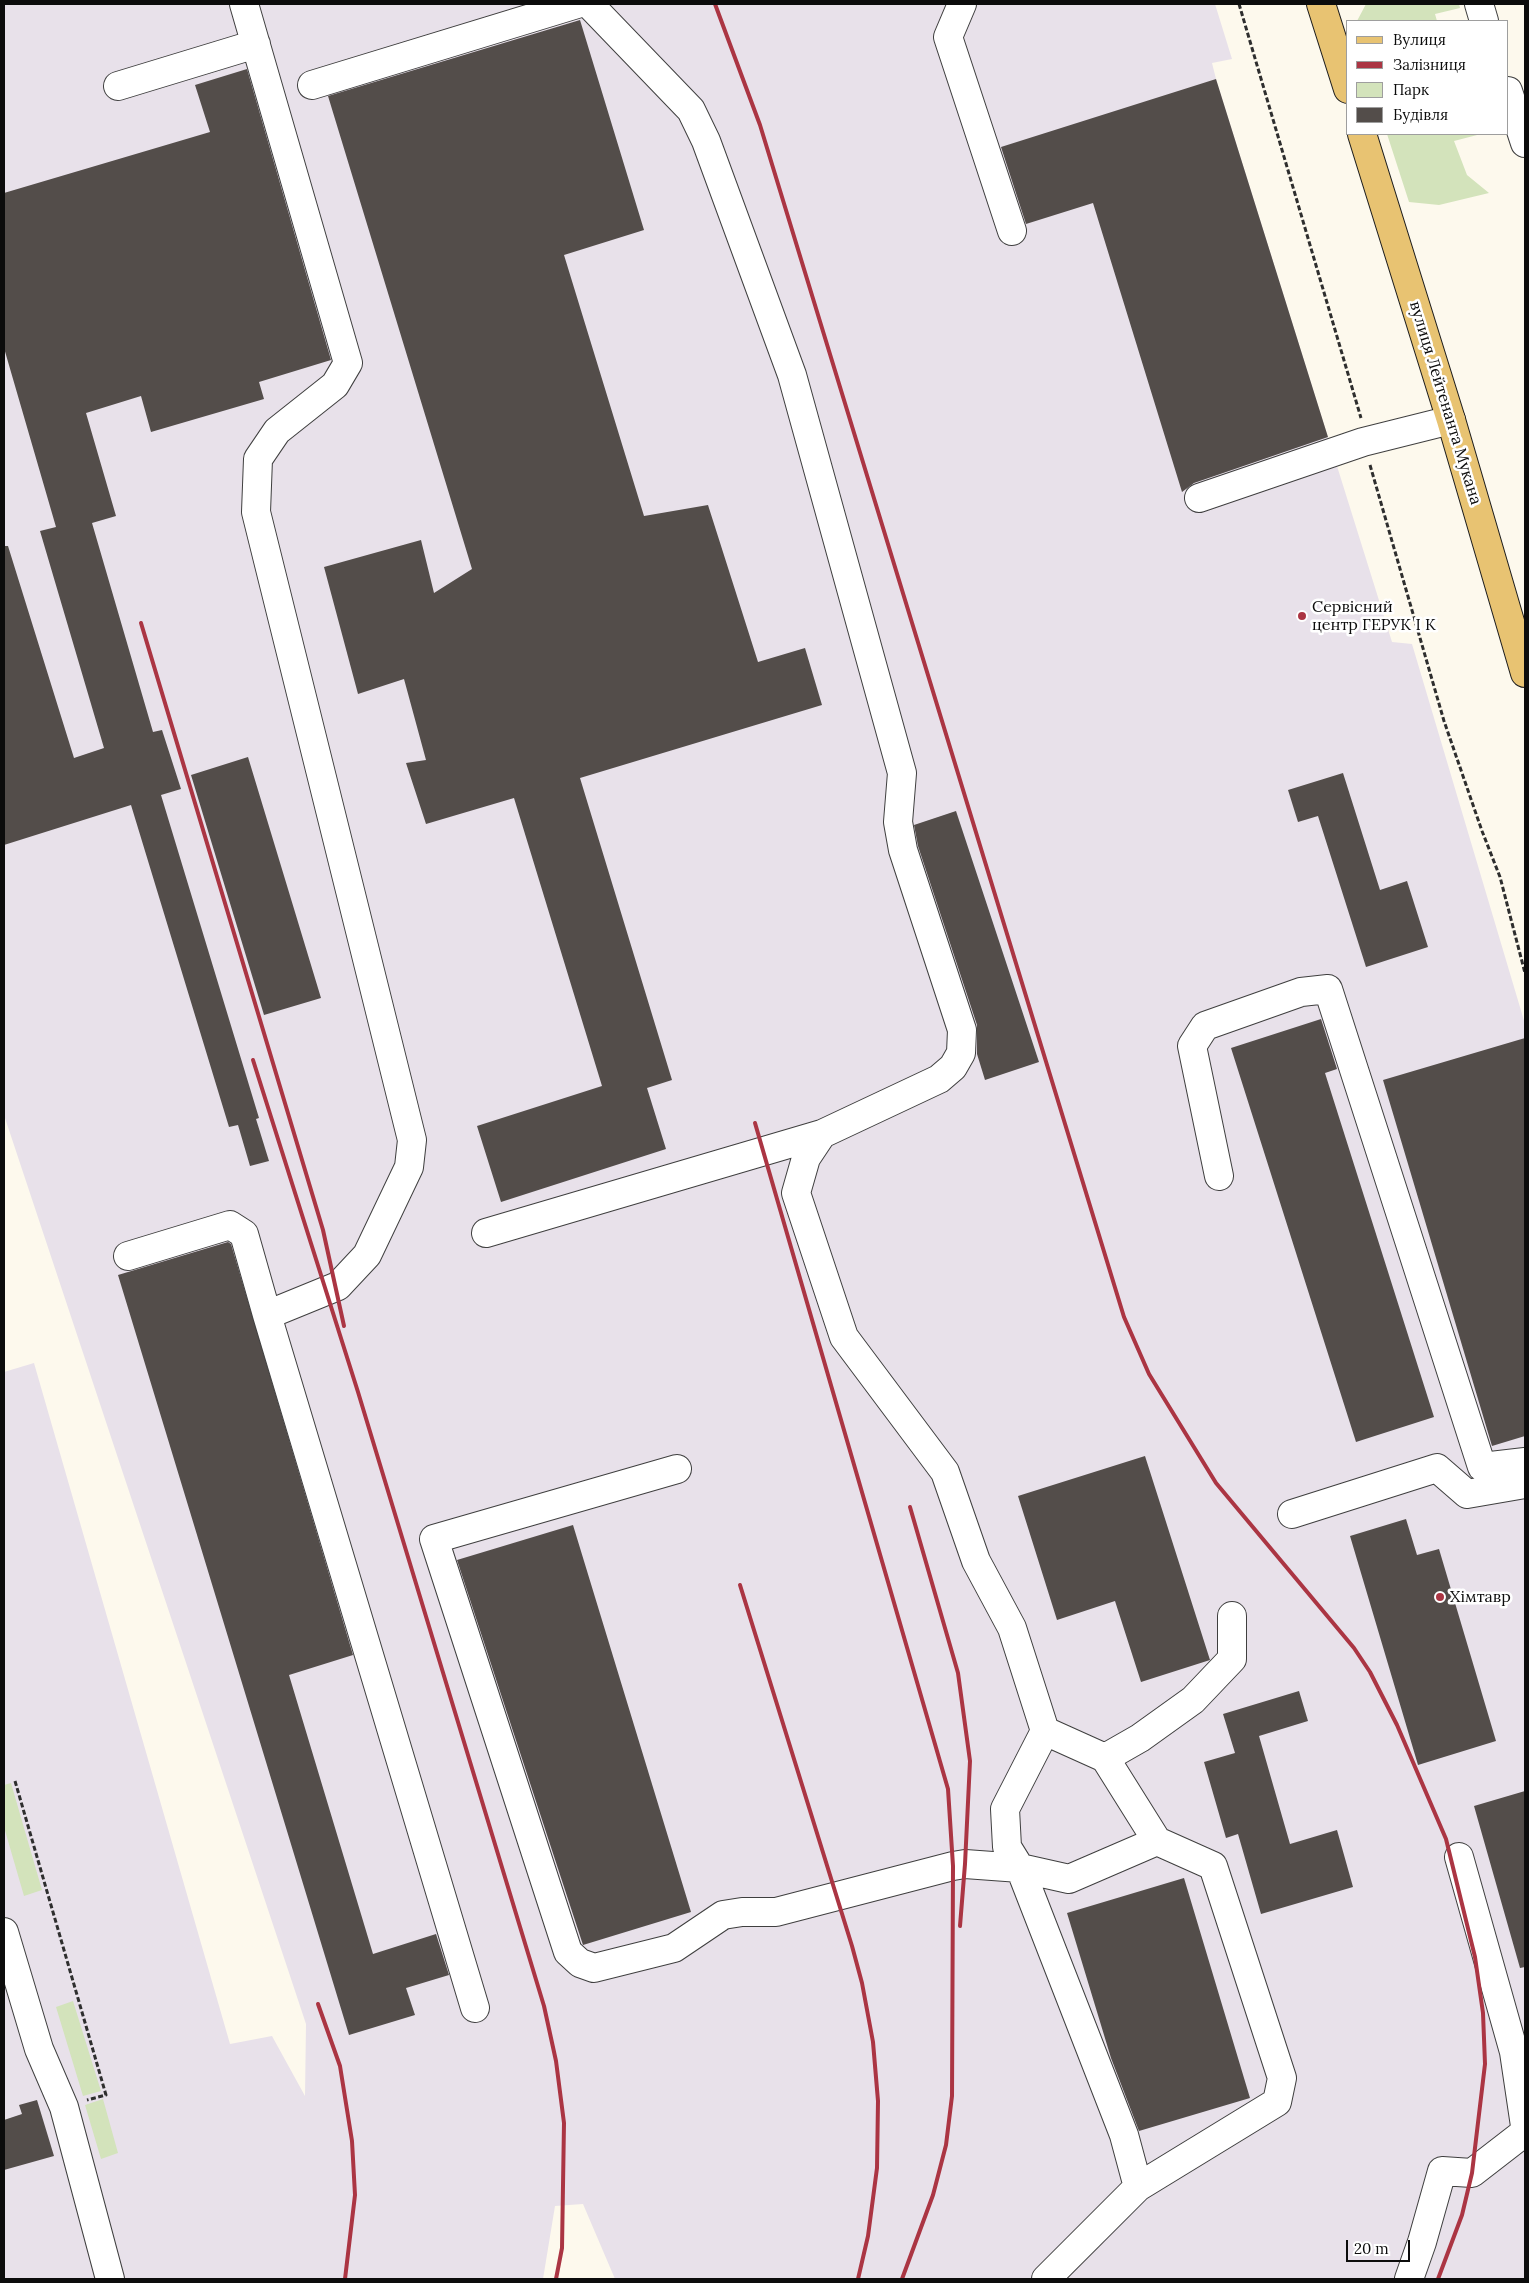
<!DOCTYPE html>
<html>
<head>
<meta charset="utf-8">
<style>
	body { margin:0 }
	#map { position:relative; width:1529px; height:2283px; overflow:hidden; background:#fdf9ed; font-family:Lora,serif }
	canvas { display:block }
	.frame { position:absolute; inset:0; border:5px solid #0c0c0c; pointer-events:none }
	.legend { position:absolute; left:1346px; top:20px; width:162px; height:115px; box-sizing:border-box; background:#fff; border:1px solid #9e9e9e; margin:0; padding:6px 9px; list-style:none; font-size:15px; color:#0c0c0c }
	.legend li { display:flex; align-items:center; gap:10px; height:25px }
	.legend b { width:25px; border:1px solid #9e9e9e }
	.scale { position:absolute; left:1346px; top:2240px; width:64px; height:22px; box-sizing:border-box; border:2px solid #0c0c0c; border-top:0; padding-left:6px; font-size:15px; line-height:18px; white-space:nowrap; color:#0c0c0c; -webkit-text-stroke:4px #fff; paint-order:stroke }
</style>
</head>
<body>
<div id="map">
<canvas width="1529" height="2283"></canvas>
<div class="frame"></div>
<ul class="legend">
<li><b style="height:6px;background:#e8c372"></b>Вулиця</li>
<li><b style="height:6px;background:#ab3543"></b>Залізниця</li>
<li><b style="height:14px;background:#d3e3bb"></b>Парк</li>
<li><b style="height:14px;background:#534d4a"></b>Будівля</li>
</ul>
<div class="scale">20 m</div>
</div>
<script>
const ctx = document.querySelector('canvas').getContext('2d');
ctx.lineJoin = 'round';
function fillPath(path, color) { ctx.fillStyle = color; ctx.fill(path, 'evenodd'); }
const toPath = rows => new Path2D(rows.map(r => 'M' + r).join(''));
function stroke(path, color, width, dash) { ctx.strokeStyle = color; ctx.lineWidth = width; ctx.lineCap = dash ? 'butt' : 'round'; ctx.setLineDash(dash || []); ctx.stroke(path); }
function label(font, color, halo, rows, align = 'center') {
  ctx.font = font + ' Lora,serif'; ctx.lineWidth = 5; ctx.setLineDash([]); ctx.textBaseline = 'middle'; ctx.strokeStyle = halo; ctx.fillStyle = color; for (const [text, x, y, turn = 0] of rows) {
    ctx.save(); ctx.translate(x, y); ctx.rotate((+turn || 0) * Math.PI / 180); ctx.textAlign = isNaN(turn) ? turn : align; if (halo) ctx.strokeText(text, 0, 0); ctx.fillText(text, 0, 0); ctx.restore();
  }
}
fillPath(toPath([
	[4,4,1215,4,1232,59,1212,63,1216,79,1392,642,1412,644,1525,1024,1525,2279,615,2279,583,2204,555,2206,543,2279,4,2279,4,1372,34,1363,230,2044,272,2036,305,2096,306,2024,4,1115]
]), '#e8e1ea');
fillPath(toPath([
	[1366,4,1459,4,1460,8,1435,14,1437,21,1357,21],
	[1387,134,1481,134,1454,141,1467,175,1489,193,1439,205,1409,202],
	[11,1783,42,1890,24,1896,4,1827,4,1785],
	[73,2001,101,2091,83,2096,56,2007],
	[103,2099,118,2153,101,2159,85,2105]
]), '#d3e3bb');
fillPath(toPath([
	[580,20,644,230,564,255,644,516,708,505,758,662,805,648,822,705,580,778,672,1080,647,1088,666,1149,501,1202,477,1126,602,1086,514,798,426,824,406,763,426,760,404,679,358,694,324,567,421,540,434,593,472,569,328,96],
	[247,69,331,360,259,382,264,399,151,432,141,396,86,413,116,516,92,523,153,732,162,730,181,789,161,795,259,1118,256,1119,269,1161,250,1166,238,1125,229,1127,131,805,4,845,4,546,8,546,74,758,104,748,40,531,56,527,4,348,4,193,210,132,195,85],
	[1216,79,1328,437,1194,483,1182,492,1093,203,1026,224,1001,147],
	[248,757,321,998,264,1015,191,775],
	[1343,773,1380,890,1407,881,1428,947,1366,967,1318,816,1298,822,1288,790],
	[956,811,1039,1062,985,1080,977,1054,977,1025,918,846,914,825],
	[1321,1019,1337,1069,1325,1073,1434,1417,1356,1442,1231,1048],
	[1525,1038,1525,1436,1492,1446,1383,1080],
	[228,1242,231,1244,353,1655,289,1675,373,1954,436,1934,449,1975,406,1988,415,2015,349,2035,118,1275],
	[1145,1456,1210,1660,1141,1682,1115,1601,1057,1620,1018,1496],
	[1406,1519,1417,1555,1439,1549,1496,1741,1418,1765,1350,1536],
	[573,1525,691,1912,583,1945,457,1560],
	[1299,1691,1308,1721,1259,1736,1290,1844,1337,1830,1353,1887,1261,1914,1238,1834,1226,1838,1204,1762,1235,1753,1223,1714],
	[1525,1791,1525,1967,1520,1968,1474,1806],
	[1184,1878,1250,2098,1139,2131,1111,2058,1067,1913],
	[37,2100,54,2156,4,2170,4,2120,22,2114,19,2105]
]), '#534d4a');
const minor = toPath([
	[244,4,348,363,335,385,277,431,258,459,256,512,412,1140,409,1167,367,1255,338,1286,267,1315,475,2008],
	[589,4,691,110,706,141,792,375,902,773,898,822,903,850,962,1030,961,1053,953,1067,939,1079,822,1134,806,1158,796,1193,844,1337,945,1472,976,1561,1012,1628,1045,1731,1005,1809,1007,1847,1020,1868,1069,1879,1157,1841,1105,1758,1045,1731],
	[962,4,948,37,1012,231],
	[1479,4,1484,21],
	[312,85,577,4],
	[118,86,256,44],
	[1508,91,1525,143],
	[1199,498,1363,442,1451,420],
	[1219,1176,1192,1046,1205,1026,1301,992,1328,989,1482,1467,1525,1462],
	[486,1233,822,1134],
	[128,1256,230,1225,244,1234,267,1315],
	[677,1469,434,1539,568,1952,580,1963,594,1968,674,1948,723,1915,742,1912,776,1912,953,1866,965,1864,1020,1868,1124,2135,1138,2187],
	[1292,1514,1437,1468,1467,1494,1525,1484],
	[1105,1758,1140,1738,1193,1700,1232,1659,1232,1616],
	[1459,1857,1514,2052,1525,2126],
	[4,1932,39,2049,64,2107,110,2279],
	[1046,2279,1138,2187,1277,2102,1282,2078,1213,1866,1157,1841],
	[1409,2279,1422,2242,1442,2171,1472,2173,1525,2132]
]);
const major = toPath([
	[1321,4,1348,89],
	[1362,134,1451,420,1525,673]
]);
stroke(minor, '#3f3f3f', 30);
stroke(major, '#1d1d1d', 30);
stroke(toPath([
	[1239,4,1361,418],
	[1370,465,1444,721,1482,831,1500,877,1525,973],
	[15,1781,106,2095,87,2100]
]), '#2e2e2e', 3, [5, 2.5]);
stroke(minor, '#fff', 28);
stroke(major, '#e8c372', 28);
stroke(toPath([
	[715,4,760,125,1124,1317,1149,1374,1216,1483,1354,1648,1370,1672,1397,1725,1446,1839,1475,1957,1483,2013,1485,2064,1472,2173,1462,2215,1438,2279],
	[141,623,323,1230,344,1326],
	[253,1060,358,1392,544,2006,556,2061,564,2123,562,2248,556,2279],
	[755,1123,948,1789,953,1866,952,2096,946,2145,933,2195,902,2279],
	[910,1507,958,1673,970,1761,965,1864,960,1926],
	[740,1585,852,1946,862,1983,873,2042,878,2101,877,2168,868,2236,858,2279],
	[318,2004,340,2066,352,2141,355,2195,345,2279]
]), '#ab3543', 4);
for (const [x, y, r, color] of [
	[1302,616,5,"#ab3543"],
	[1440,1597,5,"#ab3543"]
]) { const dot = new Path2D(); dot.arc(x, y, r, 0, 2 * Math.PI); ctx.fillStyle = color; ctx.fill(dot); stroke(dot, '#fff', 2); }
label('16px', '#0c0c0c', '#fff', [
	["вулиця Лейтенанта Мукана",1445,403,73]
]);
label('16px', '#0c0c0c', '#fff', [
	["Сервісний",1312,607],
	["центр ГЕРУК І К",1312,625],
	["Хімтавр",1450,1597]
], 'left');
</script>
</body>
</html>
